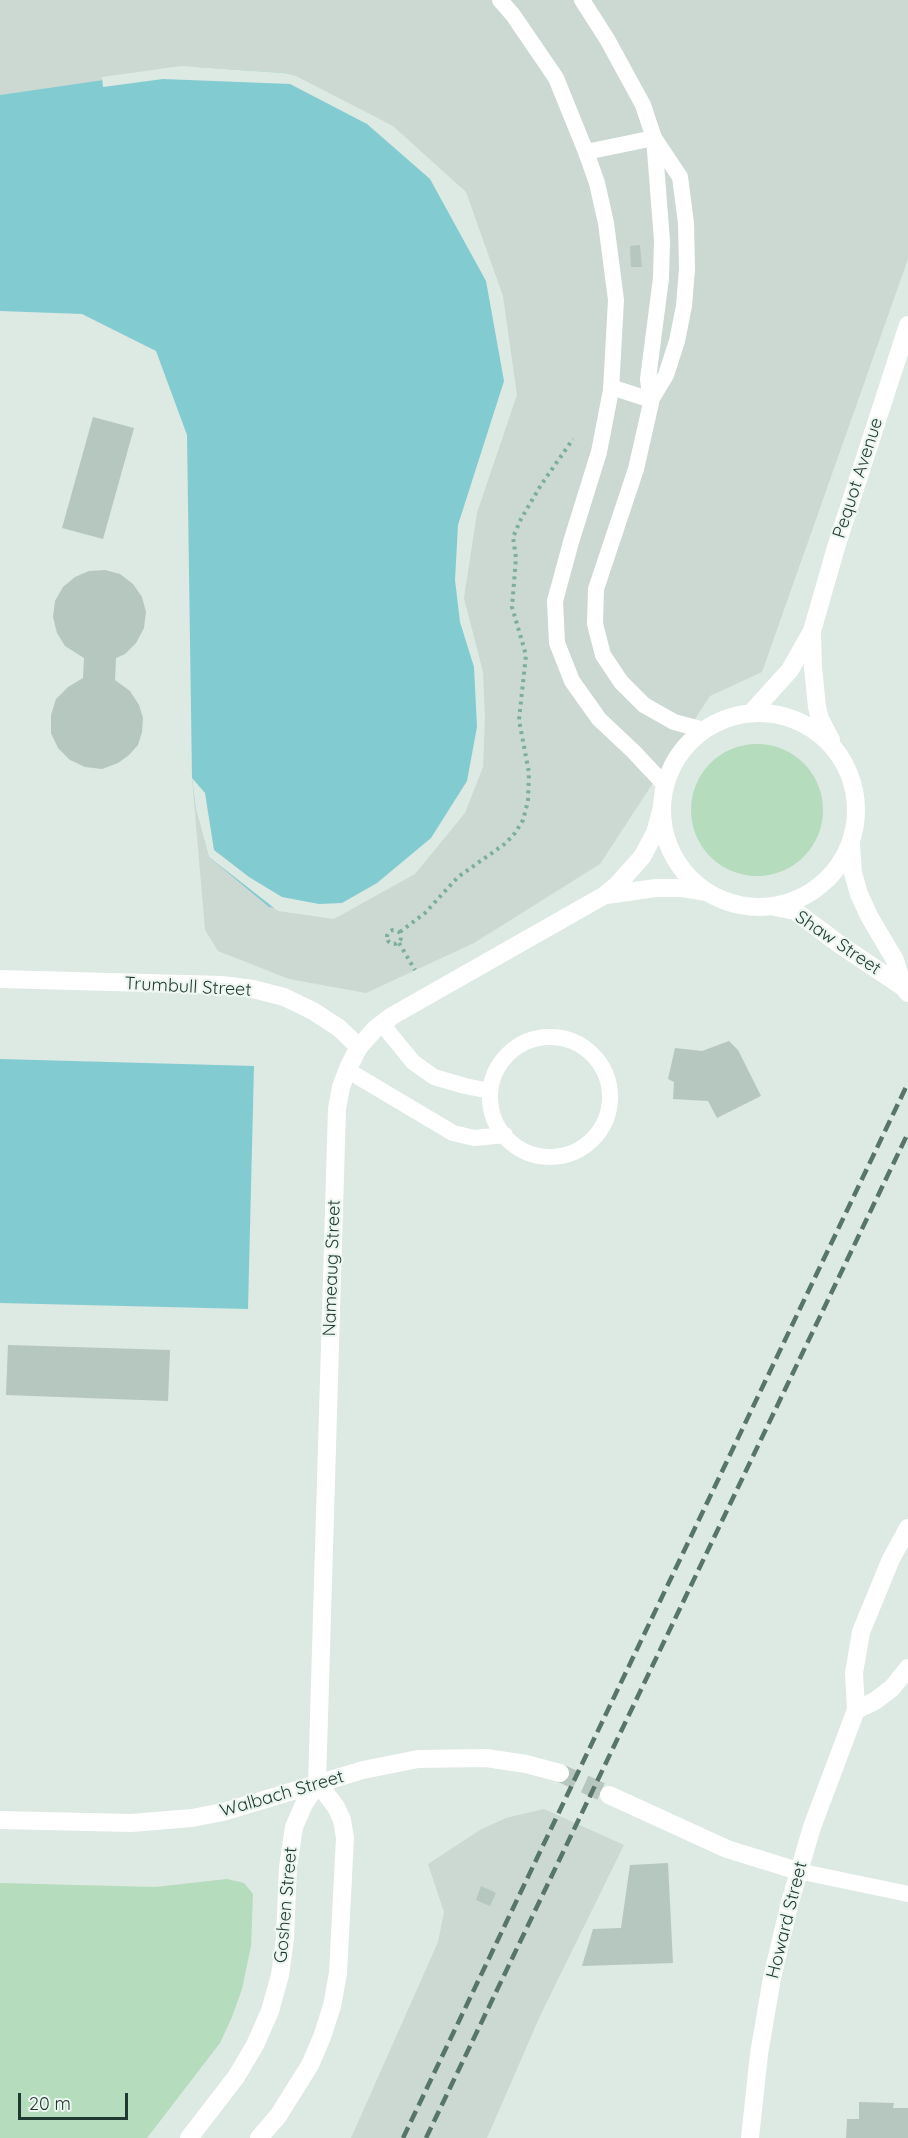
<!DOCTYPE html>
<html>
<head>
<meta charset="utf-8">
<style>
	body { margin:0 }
	#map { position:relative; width:908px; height:2138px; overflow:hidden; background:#dde9e3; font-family:Quicksand,sans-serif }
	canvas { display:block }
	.scale { position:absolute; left:18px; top:2093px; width:110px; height:27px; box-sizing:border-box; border:3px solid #1e392f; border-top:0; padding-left:8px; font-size:18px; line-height:21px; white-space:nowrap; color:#1e392f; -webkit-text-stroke:4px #edf6f1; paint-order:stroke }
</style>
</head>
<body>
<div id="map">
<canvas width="908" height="2138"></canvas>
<div class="scale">20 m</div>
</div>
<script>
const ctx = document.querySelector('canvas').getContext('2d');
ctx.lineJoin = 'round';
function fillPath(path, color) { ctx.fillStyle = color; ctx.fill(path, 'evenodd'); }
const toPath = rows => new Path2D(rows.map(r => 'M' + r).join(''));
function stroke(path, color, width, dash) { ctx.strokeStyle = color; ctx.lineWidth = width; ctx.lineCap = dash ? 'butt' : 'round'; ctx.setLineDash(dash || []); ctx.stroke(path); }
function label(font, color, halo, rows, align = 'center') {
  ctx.font = font + ' Quicksand,sans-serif'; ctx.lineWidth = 4.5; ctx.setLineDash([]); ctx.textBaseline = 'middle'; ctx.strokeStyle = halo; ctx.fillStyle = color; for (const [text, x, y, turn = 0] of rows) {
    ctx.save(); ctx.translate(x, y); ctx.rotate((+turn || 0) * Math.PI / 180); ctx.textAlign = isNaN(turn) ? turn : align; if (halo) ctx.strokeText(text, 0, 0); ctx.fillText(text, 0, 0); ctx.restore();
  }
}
fillPath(toPath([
	[0,0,908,0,908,259,762,672,710,696,600,864,474,943,366,993,289,979,218,951,205,930,192,778,209,857,463,812,0,95],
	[544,1809,624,1845,540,2016,487,2138,351,2138,438,1942,444,1912,428,1864,480,1830,506,1818]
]), '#cbd9d2');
fillPath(toPath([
	'691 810a66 66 0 1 1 132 0a66 66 0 1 1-132 0Z',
	[227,1879,244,1883,253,1894,251,1946,242,1989,232,2017,220,2043,147,2138,0,2138,0,1883,155,1887]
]), '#b5dcbc');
fillPath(toPath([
	[194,67,283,73,391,128,463,193,500,296,514,395,474,512,461,598,480,672,480,766,413,872,334,916,269,907,209,857,196,810,192,778,187,435,156,351,82,314,0,311,0,95],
	[0,1059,254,1066,248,1309,0,1303]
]), '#82ccd1');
fillPath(toPath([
	[181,66,283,73,296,76,393,126,466,192,503,296,517,395,477,513,464,598,483,672,485,717,483,767,465,813,415,874,334,919,278,911,209,857,196,810,192,778,205,793,214,850,249,877,282,897,319,904,342,903,377,883,431,838,467,781,477,727,474,667,460,622,455,580,458,525,504,381,486,281,430,179,367,124,290,84,163,79,103,87,102,77]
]), '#dde9e3');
fillPath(toPath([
	[640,245,642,267,631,267,630,246],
	[93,417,134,428,103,539,62,528],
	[105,570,120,574,133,584,142,597,146,612,144,628,136,643,125,654,116,658,115,680,130,691,139,705,143,718,142,732,138,745,129,755,118,763,102,769,85,767,70,760,58,748,51,733,51,715,56,699,68,687,83,678,84,658,65,646,57,633,53,617,55,601,63,587,75,577,89,571],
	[729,1041,738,1050,761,1096,717,1118,708,1101,673,1099,674,1082,668,1079,675,1048,702,1051],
	[8,1345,170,1350,168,1401,6,1395],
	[668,1863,673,1963,582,1966,593,1929,621,1928,630,1865],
	[481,1886,496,1893,490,1906,476,1900],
	[859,2102,894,2103,893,2108,908,2108,908,2138,846,2138,847,2119,859,2119]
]), '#b5c7be');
stroke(toPath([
	[560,1773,609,1795]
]), '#b7c6bf', 18, [18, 9]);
stroke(toPath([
	'387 937a7 7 0 1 1 14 0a7 7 0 1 1-14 0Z',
	[400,932,425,913,458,877,506,843,515,833,523,820,528,801,529,773,519,720,526,655,512,607,516,558,513,537,521,519,541,485,573,439],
	[399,943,415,970]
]), '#7cae9a', 4, [3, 4.5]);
stroke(toPath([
	[500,0,513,15,556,78,586,152,597,183,606,223,616,300,611,390,599,452,571,542,555,601,557,643,572,681,599,719,633,751,665,785],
	[582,0,607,39,643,105,654,138,662,241,661,278,648,379,651,403,636,469,596,589,595,624,603,655,621,682,644,705,674,722,704,730],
	[586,152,654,138],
	[611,387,651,400],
	[651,400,666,375,677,341,684,306,687,269,686,223,680,177,654,138],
	[382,1024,413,1062,434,1077,465,1086,490,1091],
	'490 1097a60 60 0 1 1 120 0a60 60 0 1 1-120 0Z',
	[347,1070,453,1133,474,1138,505,1135],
	[798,1871,908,1894]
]), '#fff', 16);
stroke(toPath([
	[606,895,656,888,682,888,707,892],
	[0,979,222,985,253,989,284,997,313,1011,339,1028,359,1047],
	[317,1784,337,1109,341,1087,349,1066,359,1047,375,1029,392,1016,605,895,617,885,642,857,655,833,662,807],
	[609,1795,727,1849,798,1871],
	[0,1820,131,1823,192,1818,223,1812,363,1770,418,1759,486,1758,526,1764,560,1773],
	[189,2138,236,2077,255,2045,270,2011,280,1975,285,1938,288,1867,294,1827,304,1804,317,1784],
	[259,2138,278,2116,310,2065,322,2037,332,2006,338,1973,345,1838,342,1820,336,1807,327,1795,317,1784]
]), '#fff', 18);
stroke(toPath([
	[812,633,813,667,817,707,820,719,831,740],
	[751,713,790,670,812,631,837,544,908,325],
	'662 810a97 97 0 1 1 194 0a97 97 0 1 1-194 0Z',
	[851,844,853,873,859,894,869,916,895,960,903,987],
	[775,907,795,911,839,944,903,987,908,993]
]), '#fff', 18);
stroke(toPath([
	[856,1710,875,1701,892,1688,908,1668],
	[750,2138,759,2054,772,1978,790,1902,812,1827,856,1710,854,1673,861,1632,891,1559,908,1528]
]), '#fff', 18);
stroke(toPath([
	[403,2138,908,1083],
	[426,2138,908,1133]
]), '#58756b', 4.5, [12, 6]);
label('18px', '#1e392f', '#edf6f1', [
	["Pequot Avenue",858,478,-72],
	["Shaw Street",838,943,34],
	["Trumbull Street",188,987,3],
	["Nameaug Street",332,1268,-88],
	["Walbach Street",282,1794,-16],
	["Goshen Street",286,1905,-85],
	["Howard Street",787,1920,-76]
]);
</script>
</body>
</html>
